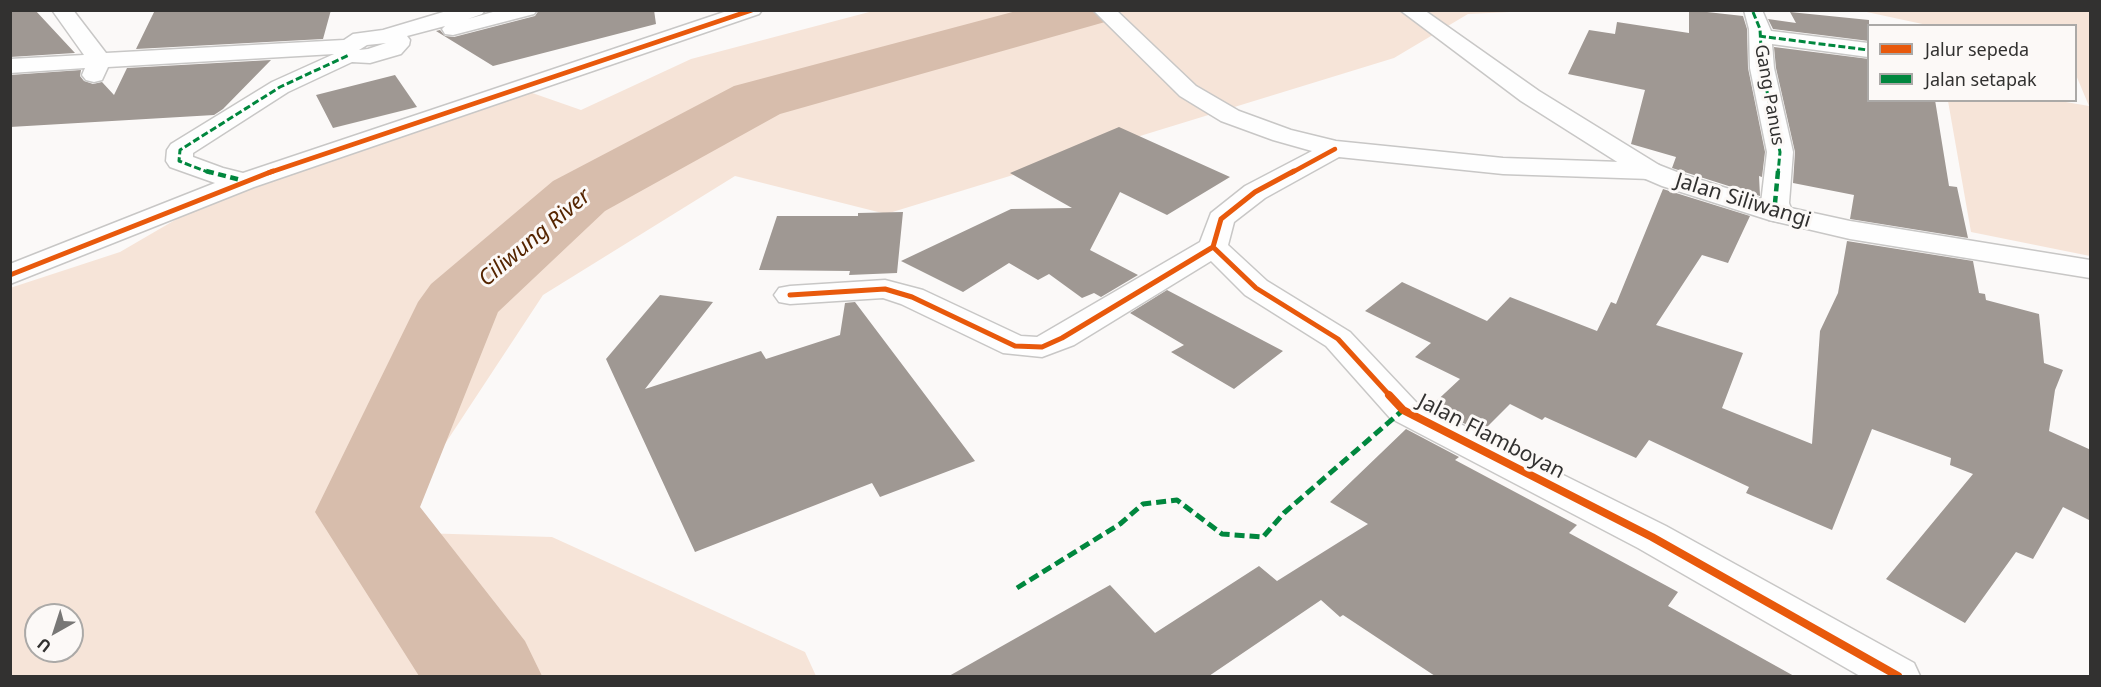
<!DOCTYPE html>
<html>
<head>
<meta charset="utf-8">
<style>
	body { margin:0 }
	#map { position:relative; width:2101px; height:687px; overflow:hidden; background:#fbf9f8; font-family:"Noto Sans",sans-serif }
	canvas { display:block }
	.frame { position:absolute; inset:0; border:12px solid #323130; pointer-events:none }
	.legend { position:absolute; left:1867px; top:24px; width:210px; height:78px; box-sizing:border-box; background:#fcf9f7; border:2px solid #aba9a7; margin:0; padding:8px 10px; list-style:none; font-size:18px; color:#323130 }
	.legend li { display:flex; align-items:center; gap:12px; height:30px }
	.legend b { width:30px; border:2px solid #aba9a7 }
	.north { position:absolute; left:24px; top:603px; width:60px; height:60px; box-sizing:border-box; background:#fcf9f7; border:2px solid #aba9a7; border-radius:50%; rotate:219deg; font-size:16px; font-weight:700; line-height:24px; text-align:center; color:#323130 }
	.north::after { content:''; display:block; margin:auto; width:21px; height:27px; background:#787776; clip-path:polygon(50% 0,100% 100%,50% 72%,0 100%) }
</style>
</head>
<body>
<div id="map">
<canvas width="2101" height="687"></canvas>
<div class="frame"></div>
<ul class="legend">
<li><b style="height:8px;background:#e8590c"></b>Jalur sepeda</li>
<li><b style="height:8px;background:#00873e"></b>Jalan setapak</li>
</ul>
<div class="north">U</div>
</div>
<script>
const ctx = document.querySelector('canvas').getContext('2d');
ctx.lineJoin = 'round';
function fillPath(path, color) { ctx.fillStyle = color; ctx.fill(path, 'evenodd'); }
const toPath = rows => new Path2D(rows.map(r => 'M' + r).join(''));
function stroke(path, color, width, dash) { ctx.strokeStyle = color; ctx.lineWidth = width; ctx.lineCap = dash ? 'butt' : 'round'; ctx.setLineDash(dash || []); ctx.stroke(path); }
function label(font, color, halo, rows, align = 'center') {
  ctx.font = font + ' "Noto Sans",sans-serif'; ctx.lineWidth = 6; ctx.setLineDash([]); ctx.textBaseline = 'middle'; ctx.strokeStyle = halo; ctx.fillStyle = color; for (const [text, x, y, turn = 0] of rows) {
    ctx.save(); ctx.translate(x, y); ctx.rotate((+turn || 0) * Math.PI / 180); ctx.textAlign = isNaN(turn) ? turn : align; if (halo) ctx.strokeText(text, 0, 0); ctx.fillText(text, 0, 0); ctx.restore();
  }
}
fillPath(toPath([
	[873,11,1531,11,1468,14,1394,58,886,214,735,176,543,295,387,532,552,537,805,652,816,676,11,676,10,288,120,252,199,206,518,88,581,110,691,59],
	[36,615,72,615,72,651,36,651],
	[1862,11,2090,11,2090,256,1971,232,1948,101,2054,100,2089,106,2076,75,2076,26,1927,25]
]), '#f6e4d8');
fillPath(toPath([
	[1020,10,1112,10,1105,22,780,114,605,211,498,312,420,507,525,641,542,676,419,676,315,512,418,302,431,284,553,181,734,86,1020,10]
]), '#d7bdac');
fillPath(toPath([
	[10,10,35,10,75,53,10,57],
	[155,10,331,10,323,39,136,49],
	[539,10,654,10,656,24,493,66,436,31,440,30,445,36,454,37,535,16],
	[1689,10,1743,16,1747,29,1748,68,1765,152,1762,177,1759,176,1760,196,1672,168,1676,157,1631,144,1645,90,1568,74,1589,30,1615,34,1617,22,1689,33],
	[1790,12,1869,20,1869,41,1773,29,1768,19,1796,23],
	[1774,47,1869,59,1869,100,1935,100,1949,186,1957,187,1968,238,1850,219,1854,195,1793,183,1795,152,1776,68],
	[271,60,223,109,214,115,10,127,10,75,81,70,80,76,84,81,93,84,102,82,114,95,127,68],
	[395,75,417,107,333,128,316,95],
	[1119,127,1230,177,1167,215,1120,192,1090,250,1138,275,1101,297,1094,293,1082,298,1049,274,1038,280,1009,263,963,292,901,261,1011,209,1072,208,1010,173],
	[1663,189,1750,216,1728,263,1702,255,1656,325,1743,353,1722,408,1812,444,1820,331,1838,293,1847,241,1973,261,1979,293,1985,294,1986,300,2039,314,2044,363,2063,370,2055,390,2049,431,2091,450,2091,521,2063,507,2033,559,2016,552,1965,623,1886,579,1973,474,1950,465,1951,458,1872,429,1832,530,1746,493,1749,487,1649,440,1636,458,1545,417,1542,420,1510,404,1482,432,1430,407,1460,379,1415,357,1431,343,1365,311,1402,282,1487,321,1510,297,1597,331,1611,302,1616,304],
	[903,212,897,273,849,275,850,271,759,270,777,216,858,216,858,213],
	[1167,290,1283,351,1234,389,1171,352,1184,345,1130,313],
	[660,295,713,302,645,389,761,351,766,359,840,335,845,303,855,302,975,461,880,497,872,483,695,552,606,359],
	[1406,429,1459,457,1455,460,1577,525,1569,533,1678,592,1668,606,1794,676,1435,676,1343,615,1340,617,1321,600,1209,676,949,676,1110,585,1155,633,1259,566,1277,581,1368,524,1330,502]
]), '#9f9893');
const street = toPath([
	[52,10,73,10,106,53,344,40,353,34,383,30,450,10,485,10,482,14,468,19,500,10,537,10,534,14,453,35,445,34,442,29,445,26,407,36,410,40,409,45,401,54,370,63,352,62,288,92,193,153,193,157,223,168,243,173,730,10,762,10,759,14,254,187,10,284,10,264,215,183,170,167,166,161,167,150,171,144,272,82,334,54,108,67,102,80,94,82,86,80,82,75,85,68,10,73,10,59,84,55,52,10],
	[386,43,368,49,359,50,367,45,386,43],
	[1093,10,1116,10,1196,86,1239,111,1291,130,1336,141,1503,158,1650,163,1659,165,1663,171,1659,177,1650,179,1503,174,1339,157,1265,198,1234,222,1228,245,1267,281,1350,332,1416,402,1666,526,1914,663,1920,676,1860,676,1638,548,1390,418,1326,346,1245,295,1211,261,1074,345,1042,357,1003,353,901,304,883,298,790,304,779,302,774,295,779,288,790,286,885,280,923,290,1021,336,1037,337,1200,242,1211,213,1245,186,1312,151,1273,140,1221,121,1180,96,1093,10],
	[1744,10,1762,10,1771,31,1868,43,1868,57,1772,44,1774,68,1793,152,1789,203,1793,214,1789,220,1779,222,1769,220,1761,203,1767,152,1750,68,1749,29,1744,10]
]);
const secondary = toPath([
	[1400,10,1424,10,1539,91,1659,165,1682,174,1786,207,1850,221,2090,260,2090,278,1850,239,1769,220,1662,186,1641,177,1521,101,1400,10]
]);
stroke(street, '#c8c7c6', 3);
stroke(secondary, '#c8c7c6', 3);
fillPath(street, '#fefefe');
fillPath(secondary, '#fefefe');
stroke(toPath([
	[1753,12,1760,29,1762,68,1780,152,1778,173],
	[1759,36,1868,50],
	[210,173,179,161,180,150,280,87,349,55]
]), '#00873e', 3, [7, 3]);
stroke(toPath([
	[206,171,241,180],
	[1778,171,1775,203,1779,214]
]), '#00873e', 4.5, [8, 4.5]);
stroke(toPath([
	[1017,588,1120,524,1143,504,1177,500,1222,534,1263,537,1284,513,1403,410]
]), '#00873e', 5, [10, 5]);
stroke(toPath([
	[268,173,752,10],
	[1291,173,1335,149]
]), '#e8590c', 4.5);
stroke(toPath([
	[1294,171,1255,192,1221,219,1213,247,1256,288,1338,339,1391,397],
	[10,275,273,171],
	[790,295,885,289,912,297,1015,346,1042,347,1062,338,1213,247]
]), '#e8590c', 5);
stroke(toPath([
	[1389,395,1403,410,1652,537,1898,676]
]), '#e8590c', 8);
label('18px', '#323130', '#fcf9f7', [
	["Gang Panus",1769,95,80]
]);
label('21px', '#323130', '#fcf9f7', [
	["Jalan Siliwangi",1743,201,17],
	["Jalan Flamboyan",1491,437,27]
]);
label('italic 22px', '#552500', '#fcf9f7', [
	["Ciliwung River",535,238,-40]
]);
</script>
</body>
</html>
